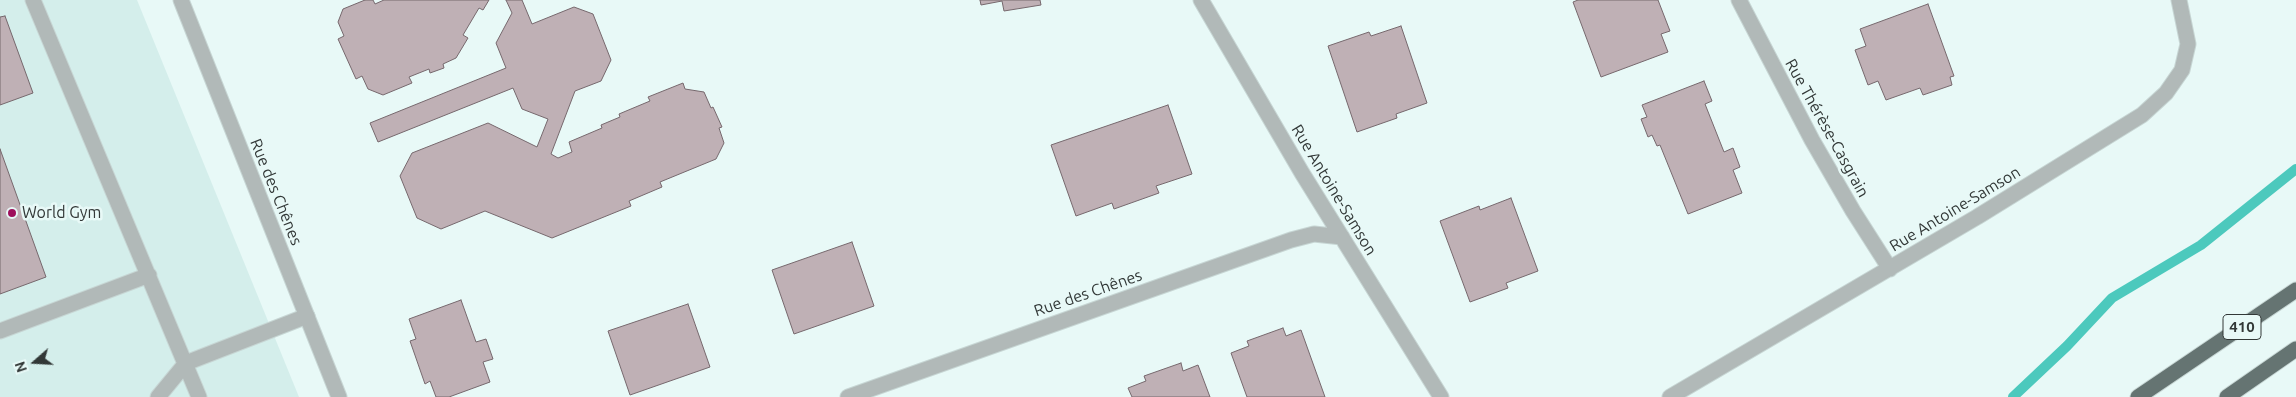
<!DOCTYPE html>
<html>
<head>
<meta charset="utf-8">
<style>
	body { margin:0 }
	#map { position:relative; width:2296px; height:397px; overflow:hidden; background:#e8f9f7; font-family:Ubuntu,sans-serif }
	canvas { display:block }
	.north { position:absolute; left:10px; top:337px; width:50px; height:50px; -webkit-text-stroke:4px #e8f9f7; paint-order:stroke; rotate:251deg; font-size:14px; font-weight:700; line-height:20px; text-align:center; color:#323837 }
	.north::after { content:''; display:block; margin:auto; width:18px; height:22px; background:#323837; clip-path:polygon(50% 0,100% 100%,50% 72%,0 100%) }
</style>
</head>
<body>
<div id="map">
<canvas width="2296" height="397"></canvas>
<div class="north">N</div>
</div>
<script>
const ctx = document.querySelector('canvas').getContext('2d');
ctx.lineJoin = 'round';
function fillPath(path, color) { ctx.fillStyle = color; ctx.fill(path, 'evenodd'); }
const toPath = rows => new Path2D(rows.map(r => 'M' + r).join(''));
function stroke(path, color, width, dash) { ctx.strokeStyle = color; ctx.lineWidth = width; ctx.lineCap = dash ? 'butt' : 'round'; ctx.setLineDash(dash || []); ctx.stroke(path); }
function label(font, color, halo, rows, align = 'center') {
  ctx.font = font + ' Ubuntu,sans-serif'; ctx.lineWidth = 5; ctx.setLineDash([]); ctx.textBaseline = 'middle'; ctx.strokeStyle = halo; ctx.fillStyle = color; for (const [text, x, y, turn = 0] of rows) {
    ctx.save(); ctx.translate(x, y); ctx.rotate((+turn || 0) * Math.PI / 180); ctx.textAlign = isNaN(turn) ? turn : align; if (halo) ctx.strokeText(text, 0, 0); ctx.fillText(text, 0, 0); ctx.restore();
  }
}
fillPath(toPath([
	[0,0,137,0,299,397,0,397]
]), '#d4eeeb');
stroke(toPath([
	[2013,397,2067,346,2112,298,2201,245,2296,169]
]), '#4cc9bd', 10);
const building = toPath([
	[365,0,373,0,375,4,384,0,489,0,483,10,479,8,463,35,468,38,456,58,443,64,444,68,430,73,429,69,409,77,412,83,383,95,368,89,362,76,356,79,338,39,344,36,338,22,343,9,365,0],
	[506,0,522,0,532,24,574,7,593,14,611,60,601,81,575,91,551,154,558,158,572,152,569,142,602,128,601,125,620,117,619,114,650,101,648,97,683,83,685,89,704,92,711,108,713,107,722,127,719,128,724,143,716,159,660,182,662,187,629,201,631,206,552,238,485,211,441,229,417,218,400,176,412,153,488,123,537,147,548,119,522,109,513,88,378,142,370,123,506,68,496,43,512,13,506,0],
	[980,0,1040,0,1041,5,1004,11,1002,1,981,5,980,0],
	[1578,0,1658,0,1670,31,1661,34,1668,52,1601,77,1573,2,1578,0],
	[1928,4,1954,76,1950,77,1952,85,1923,95,1920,88,1886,100,1878,81,1868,85,1855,50,1866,46,1860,29,1928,4],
	[5,16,33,93,0,105,0,17,5,16],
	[1401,26,1427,103,1396,114,1397,118,1357,132,1328,46,1369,32,1371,36,1401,26],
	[1704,81,1712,101,1705,104,1724,152,1733,148,1740,167,1733,170,1742,193,1688,214,1660,145,1657,146,1652,135,1648,137,1641,119,1647,117,1642,105,1704,81],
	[1168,105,1192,174,1156,186,1159,193,1114,209,1112,203,1076,216,1051,145,1168,105],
	[0,149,46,277,0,294,0,149],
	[1511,198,1538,271,1506,283,1508,288,1470,302,1440,221,1479,206,1480,210,1511,198],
	[852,242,874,306,794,334,772,270,852,242],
	[461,300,476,342,486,339,493,359,483,362,490,382,449,397,436,397,430,381,425,384,410,341,416,339,409,319,461,300],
	[688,304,710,367,630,395,608,331,688,304],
	[1283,328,1286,336,1301,330,1325,397,1247,397,1231,353,1249,346,1247,341,1283,328],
	[1181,363,1183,371,1198,365,1210,397,1132,397,1128,388,1146,381,1144,376,1181,363]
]);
fillPath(building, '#bfb0b5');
stroke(building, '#76686d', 1);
const service = toPath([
	[33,0,199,397],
	[0,331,149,275],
	[158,397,186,363,307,316]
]);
const minor = toPath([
	[181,0,339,397],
	[1201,0,1302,173,1441,397],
	[1739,0,1812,140,1853,211,1890,269],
	[848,397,1291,240,1314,234,1342,237],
	[1670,397,1977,217,2142,115,2166,93,2182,70,2188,44,2179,0]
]);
const motorway = toPath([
	[2138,397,2296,290],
	[2227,397,2296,349]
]);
stroke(service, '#c7d6d4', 17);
stroke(minor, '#c7d6d4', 17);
stroke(motorway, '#c7d6d4', 17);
stroke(service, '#b1b9b8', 15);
stroke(minor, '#b1b9b8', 15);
stroke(motorway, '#657472', 15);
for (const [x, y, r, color] of [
	[12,213,5,"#9e105c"]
]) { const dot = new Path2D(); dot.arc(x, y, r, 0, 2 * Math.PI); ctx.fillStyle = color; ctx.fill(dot); stroke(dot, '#e8f9f7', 2); }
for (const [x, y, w] of [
	[2242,327,38]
]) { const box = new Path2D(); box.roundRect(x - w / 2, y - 12.5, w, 25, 4); ctx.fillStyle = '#e8f9f7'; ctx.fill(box); stroke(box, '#323837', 1); }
label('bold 15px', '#323837', null, [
	["410",2242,327]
]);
label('16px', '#323837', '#e8f9f7', [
	["Rue Thérèse-Casgrain",1827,128,61],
	["Rue Antoine-Samson",1334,190,59],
	["Rue des Chênes",276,192,68],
	["Rue Antoine-Samson",1955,209,-31],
	["Rue des Chênes",1088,293,-19]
]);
label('16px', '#323837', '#e8f9f7', [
	["World Gym",22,213]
], 'left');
</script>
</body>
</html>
